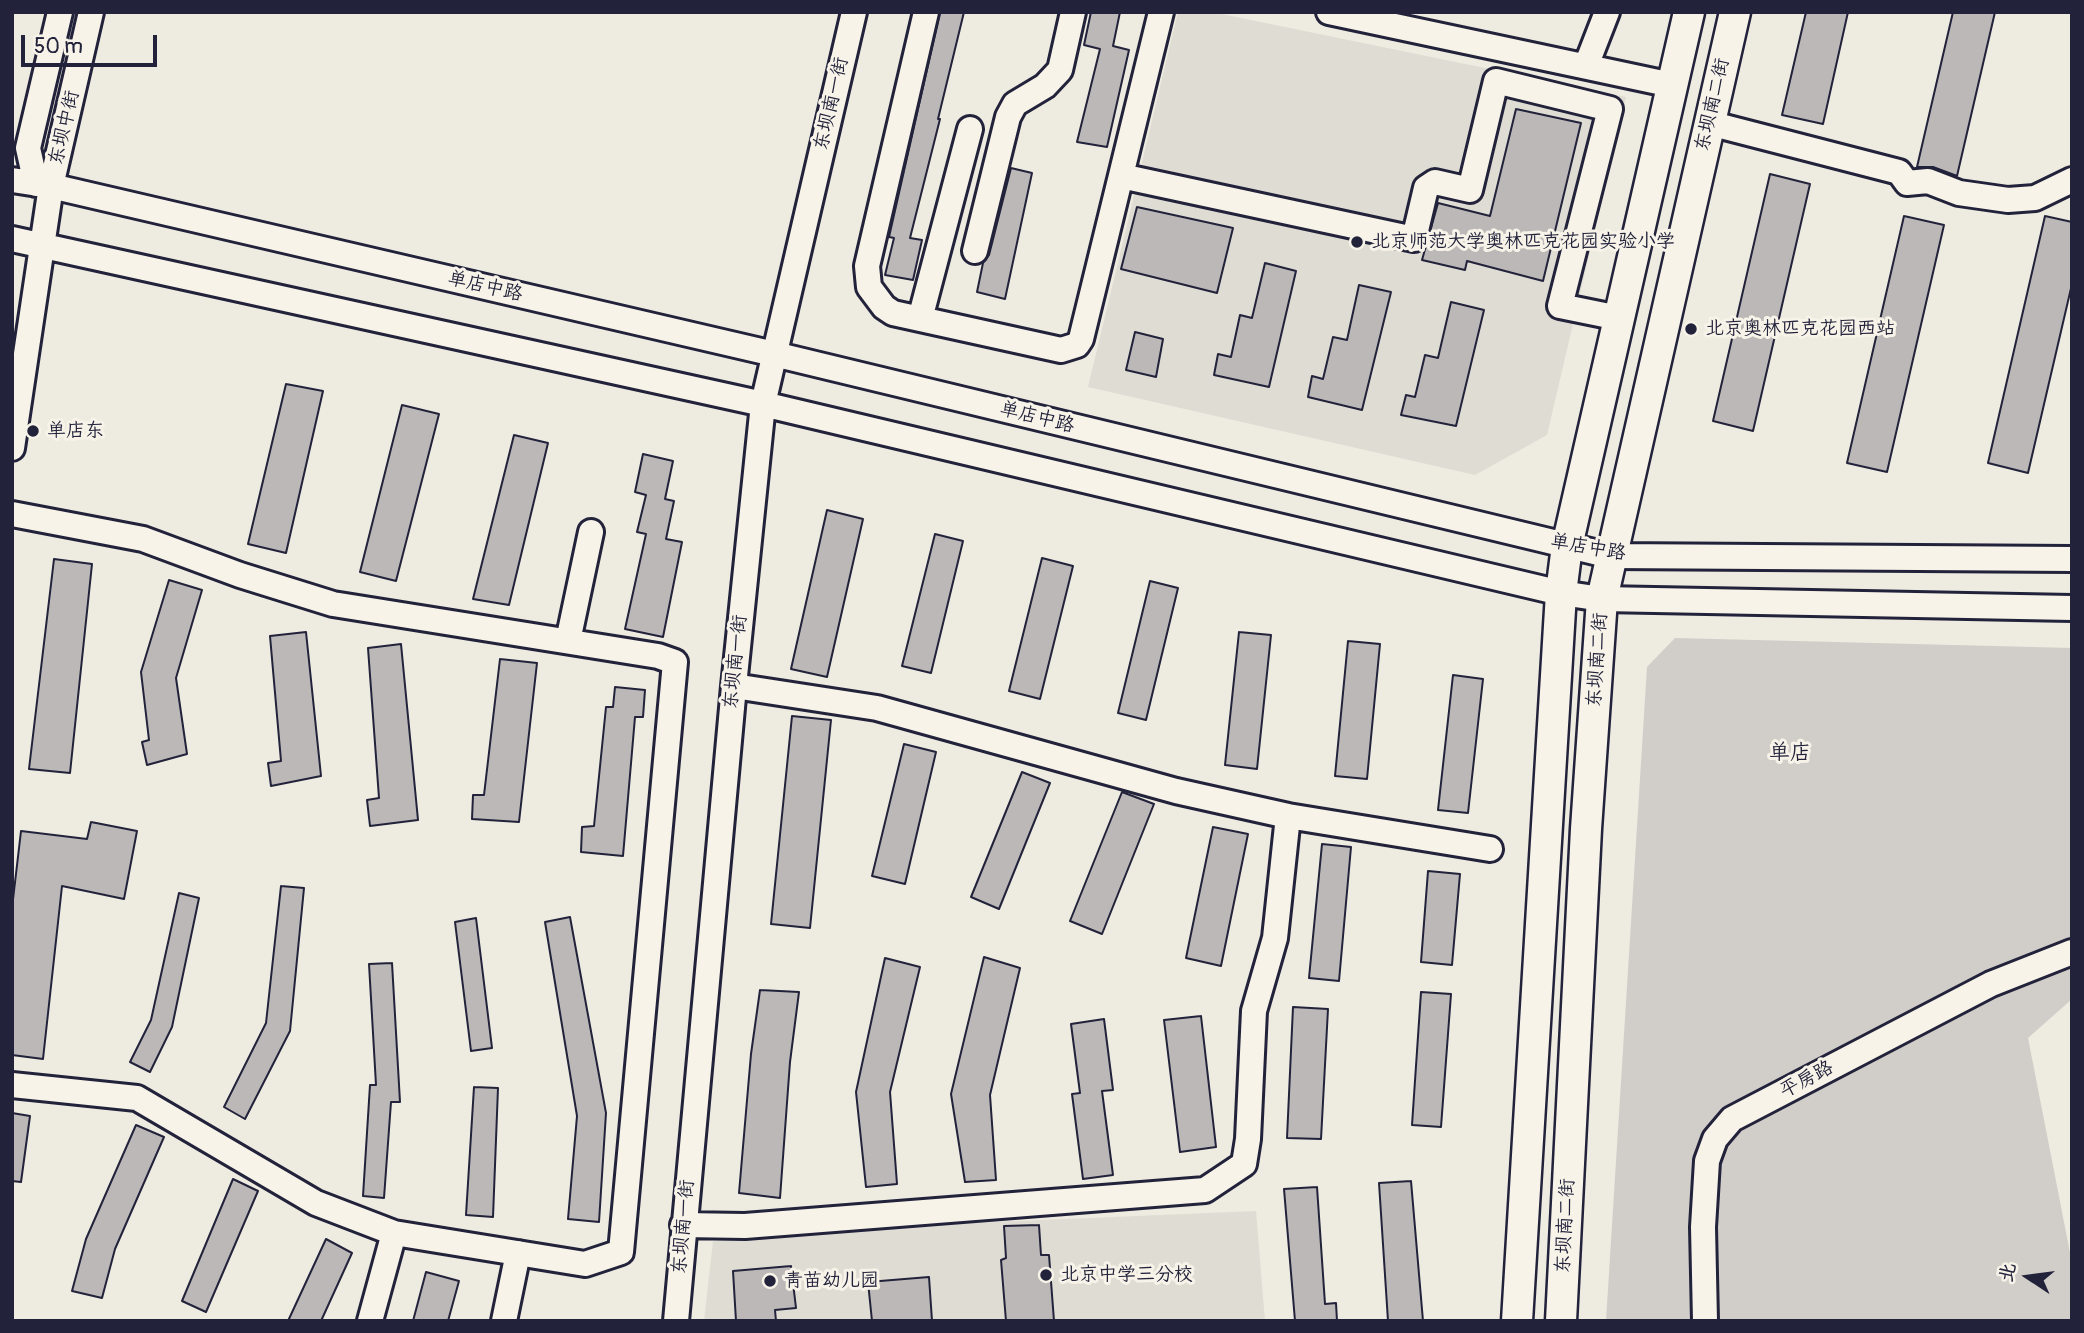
<!DOCTYPE html>
<html>
<head>
<meta charset="utf-8">
<style>
	body { margin:0 }
	#map { position:relative; width:2084px; height:1333px; overflow:hidden; background:#eeebe1; font-family:Pangolin,"LXGW WenKai TC",sans-serif }
	canvas { display:block }
	.frame { position:absolute; inset:0; border:14px solid #22223b; pointer-events:none }
	.north { position:absolute; left:1993px; top:1242px; width:70px; height:70px; -webkit-text-stroke:5px #f7f3e8; paint-order:stroke; rotate:283deg; font-size:19px; font-weight:700; line-height:28px; text-align:center; color:#22223b }
	.north::after { content:''; display:block; margin:auto; width:24px; height:32px; background:#22223b; clip-path:polygon(50% 0,100% 100%,50% 72%,0 100%) }
	.scale { position:absolute; left:21px; top:35px; width:136px; height:32px; box-sizing:border-box; border:4px solid #22223b; border-top:0; padding-left:9px; font-size:21px; line-height:24px; white-space:nowrap; color:#22223b; -webkit-text-stroke:5px #f7f3e8; paint-order:stroke }
</style>
</head>
<body>
<div id="map">
<canvas width="2084" height="1333"></canvas>
<div class="frame"></div>
<div class="north">北</div>
<div class="scale">50 m</div>
</div>
<script>
const ctx = document.querySelector('canvas').getContext('2d');
ctx.lineJoin = 'round';
function fillPath(path, color) { ctx.fillStyle = color; ctx.fill(path, 'evenodd'); }
const toPath = rows => new Path2D(rows.map(r => 'M' + r).join(''));
function stroke(path, color, width, dash) { ctx.strokeStyle = color; ctx.lineWidth = width; ctx.lineCap = dash ? 'butt' : 'round'; ctx.setLineDash(dash || []); ctx.stroke(path); }
function label(font, color, halo, rows, align = 'center') {
  ctx.font = font + ' Pangolin,"LXGW WenKai TC",sans-serif'; ctx.lineWidth = 6; ctx.setLineDash([]); ctx.textBaseline = 'middle'; ctx.strokeStyle = halo; ctx.fillStyle = color; for (const [text, x, y, turn = 0] of rows) {
    ctx.save(); ctx.translate(x, y); ctx.rotate((+turn || 0) * Math.PI / 180); ctx.textAlign = isNaN(turn) ? turn : align; if (halo) ctx.strokeText(text, 0, 0); ctx.fillText(text, 0, 0); ctx.restore();
  }
}
fillPath(toPath([
	[1178,12,1212,12,1626,97,1547,435,1475,475,1088,387],
	[1256,1211,1265,1321,704,1321,713,1241,827,1229]
]), '#dfdcd4');
fillPath(toPath([
	[1675,638,2072,648,2072,999,2028,1038,2072,1263,2072,1321,1606,1321,1647,667]
]), '#d1cdc9');
const building = toPath([
	[940,12,964,12,938,119,940,119,910,238,922,240,913,280,885,275,894,238,889,237,940,12],
	[1091,12,1120,12,1113,46,1129,50,1107,147,1077,142,1100,49,1084,45,1091,12],
	[1806,12,1848,12,1823,124,1782,115,1806,12],
	[1953,12,1995,12,1957,176,1933,167,1917,167,1953,12],
	[1516,109,1581,123,1543,281,1467,261,1465,270,1422,260,1438,203,1490,216,1516,109],
	[1011,168,1032,173,1005,299,977,292,983,263,989,255,1011,168],
	[1770,174,1810,184,1753,431,1713,421,1770,174],
	[1137,207,1233,228,1217,293,1121,269,1137,207],
	[1904,216,1944,225,1887,472,1847,463,1904,216],
	[2045,216,2072,222,2072,284,2028,473,1988,463,2045,216],
	[1265,263,1296,271,1269,387,1214,375,1218,354,1231,357,1240,315,1252,318,1265,263],
	[1359,285,1391,292,1362,410,1308,397,1312,376,1323,379,1333,337,1347,340,1359,285],
	[1451,302,1484,310,1456,426,1401,415,1406,395,1415,397,1425,355,1438,358,1451,302],
	[1135,332,1163,339,1156,377,1126,370,1135,332],
	[286,384,323,391,286,553,248,544,286,384],
	[402,405,439,414,396,581,360,572,402,405],
	[514,435,548,443,509,605,473,599,514,435],
	[643,454,673,461,665,499,674,501,666,539,682,542,663,637,625,629,646,534,637,532,646,495,635,492,643,454],
	[827,510,863,519,827,677,791,669,827,510],
	[935,534,963,541,931,673,902,666,935,534],
	[1042,558,1073,566,1040,699,1009,691,1042,558],
	[54,559,92,564,70,773,29,769,54,559],
	[169,580,202,590,176,678,187,754,147,765,142,742,149,740,141,672,169,580],
	[1150,581,1178,588,1146,720,1118,713,1150,581],
	[306,632,321,776,271,786,268,763,281,761,270,636,306,632],
	[1239,632,1271,635,1257,769,1225,765,1239,632],
	[1348,641,1380,644,1367,779,1335,776,1348,641],
	[401,644,418,820,370,826,367,800,379,798,368,648,401,644],
	[500,659,537,663,519,822,472,819,473,795,484,795,500,659],
	[1453,675,1483,679,1468,813,1438,810,1453,675],
	[615,687,645,690,643,717,635,717,623,856,581,852,582,827,594,826,606,707,613,707,615,687],
	[792,716,831,720,810,928,771,924,792,716],
	[904,744,936,752,905,884,872,876,904,744],
	[1022,772,1050,783,999,909,971,897,1022,772],
	[1122,792,1154,804,1102,934,1070,921,1122,792],
	[91,822,137,831,124,899,62,886,43,1059,12,1055,12,908,21,831,87,839,91,822],
	[1213,827,1248,834,1221,966,1186,958,1213,827],
	[1322,844,1351,847,1339,981,1309,978,1322,844],
	[1428,871,1460,874,1452,965,1421,962,1428,871],
	[281,886,304,888,290,1031,245,1119,224,1107,266,1023,281,886],
	[179,893,199,898,172,1027,150,1072,130,1062,151,1020,179,893],
	[570,917,606,1113,599,1222,568,1219,577,1116,545,922,570,917],
	[476,918,492,1048,471,1051,455,922,476,918],
	[984,957,1020,968,990,1095,996,1180,965,1182,951,1094,984,957],
	[885,958,920,967,890,1092,897,1184,866,1187,856,1092,885,958],
	[392,963,400,1102,391,1102,384,1198,363,1196,370,1085,376,1085,369,964,392,963],
	[760,990,799,992,790,1062,780,1198,739,1193,751,1054,760,990],
	[1421,992,1451,994,1441,1127,1412,1125,1421,992],
	[1293,1007,1328,1009,1321,1139,1287,1138,1293,1007],
	[1201,1016,1216,1147,1180,1152,1164,1020,1201,1016],
	[1104,1019,1113,1090,1102,1091,1113,1175,1083,1179,1072,1094,1080,1093,1071,1024,1104,1019],
	[474,1087,498,1088,493,1217,466,1215,474,1087],
	[12,1113,30,1116,21,1182,12,1181,12,1113],
	[136,1125,164,1137,115,1249,102,1298,72,1291,86,1239,136,1125],
	[233,1179,258,1191,206,1312,182,1301,233,1179],
	[1411,1181,1423,1321,1388,1321,1379,1183,1411,1181],
	[1317,1187,1325,1304,1336,1303,1337,1321,1295,1321,1284,1189,1317,1187],
	[1039,1225,1041,1255,1049,1255,1054,1321,1006,1321,1001,1260,1006,1258,1004,1226,1039,1225],
	[326,1239,352,1253,321,1321,288,1321,326,1239],
	[791,1266,796,1308,775,1310,776,1321,736,1321,733,1271,791,1266],
	[426,1272,459,1281,448,1321,413,1321,426,1272],
	[929,1277,932,1321,872,1321,868,1282,929,1277]
]);
fillPath(building, '#bbb8b7');
stroke(building, '#22223b', 2);
const minor = toPath([
	[926,12,867,266,869,287,884,307,893,313,1061,350,1077,345,1081,339,1161,12],
	[1329,12,1672,85],
	[1586,66,1607,12],
	[1709,123,1899,172,1907,183,1928,181,1959,193,2008,200,2035,198,2072,180],
	[1121,176,1414,239,1426,188,1435,182,1470,190,1496,81,1598,106,1610,109,1560,306,1619,318],
	[12,180,51,186,774,354,1611,556,2072,559],
	[36,184,28,148,60,12],
	[12,239,763,404,1561,593,1602,599,2072,608],
	[975,251,1008,117,1015,104,1045,86,1060,70,1073,12],
	[920,319,970,129],
	[12,448,51,186,91,12],
	[12,514,143,539,240,575,333,604,658,656,675,662,621,1252,585,1264,394,1233,316,1203,137,1098,12,1085],
	[568,641,591,532],
	[1288,816,1490,849],
	[683,1225,745,1226,1205,1190,1244,1164,1248,1139,1254,1011,1275,938,1288,816,1176,791,877,708,734,686],
	[370,1321,394,1233],
	[504,1321,518,1253],
	[676,1321,734,686,763,404,854,12],
	[1705,1321,1703,1227,1707,1161,1715,1139,1732,1119,1991,984,2072,952]
]);
const major = toPath([
	[1517,1321,1561,593,1567,546,1689,12],
	[1561,1321,1586,829,1602,599,1735,12]
]);
stroke(minor, '#22223b', 30);
stroke(major, '#22223b', 35);
stroke(minor, '#f7f3e8', 24);
stroke(major, '#f7f3e8', 30);
for (const [x, y, r, color] of [
	[1357,242,7,"#22223b"],
	[1691,329,7,"#22223b"],
	[33,431,7,"#22223b"],
	[1046,1275,7,"#22223b"],
	[770,1281,7,"#22223b"]
]) { const dot = new Path2D(); dot.arc(x, y, r, 0, 2 * Math.PI); ctx.fillStyle = color; ctx.fill(dot); stroke(dot, '#f7f3e8', 2.5); }
label('19px', '#22223b', '#f7f3e8', [
	["东坝南一街",832,104,-77],
	["东坝南二街",1713,105,-77],
	["东坝中街",65,128,-77],
	["单店中路",485,287,13],
	["单店中路",1037,418,14],
	["单店中路",1588,548,10],
	["东坝南二街",1598,660,-86],
	["东坝南一街",736,662,-84],
	["平房路",1807,1080,-28],
	["东坝南二街",1566,1226,-87],
	["东坝南一街",684,1227,-85]
]);
label('19px', '#22223b', '#f7f3e8', [
	["北京师范大学奥林匹克花园实验小学",1371,242],
	["北京奥林匹克花园西站",1705,329],
	["单店东",47,431],
	["北京中学三分校",1060,1275],
	["青苗幼儿园",784,1281]
], 'left');
label('21px', '#22223b', '#f7f3e8', [
	["单店",1790,754]
]);
</script>
</body>
</html>
